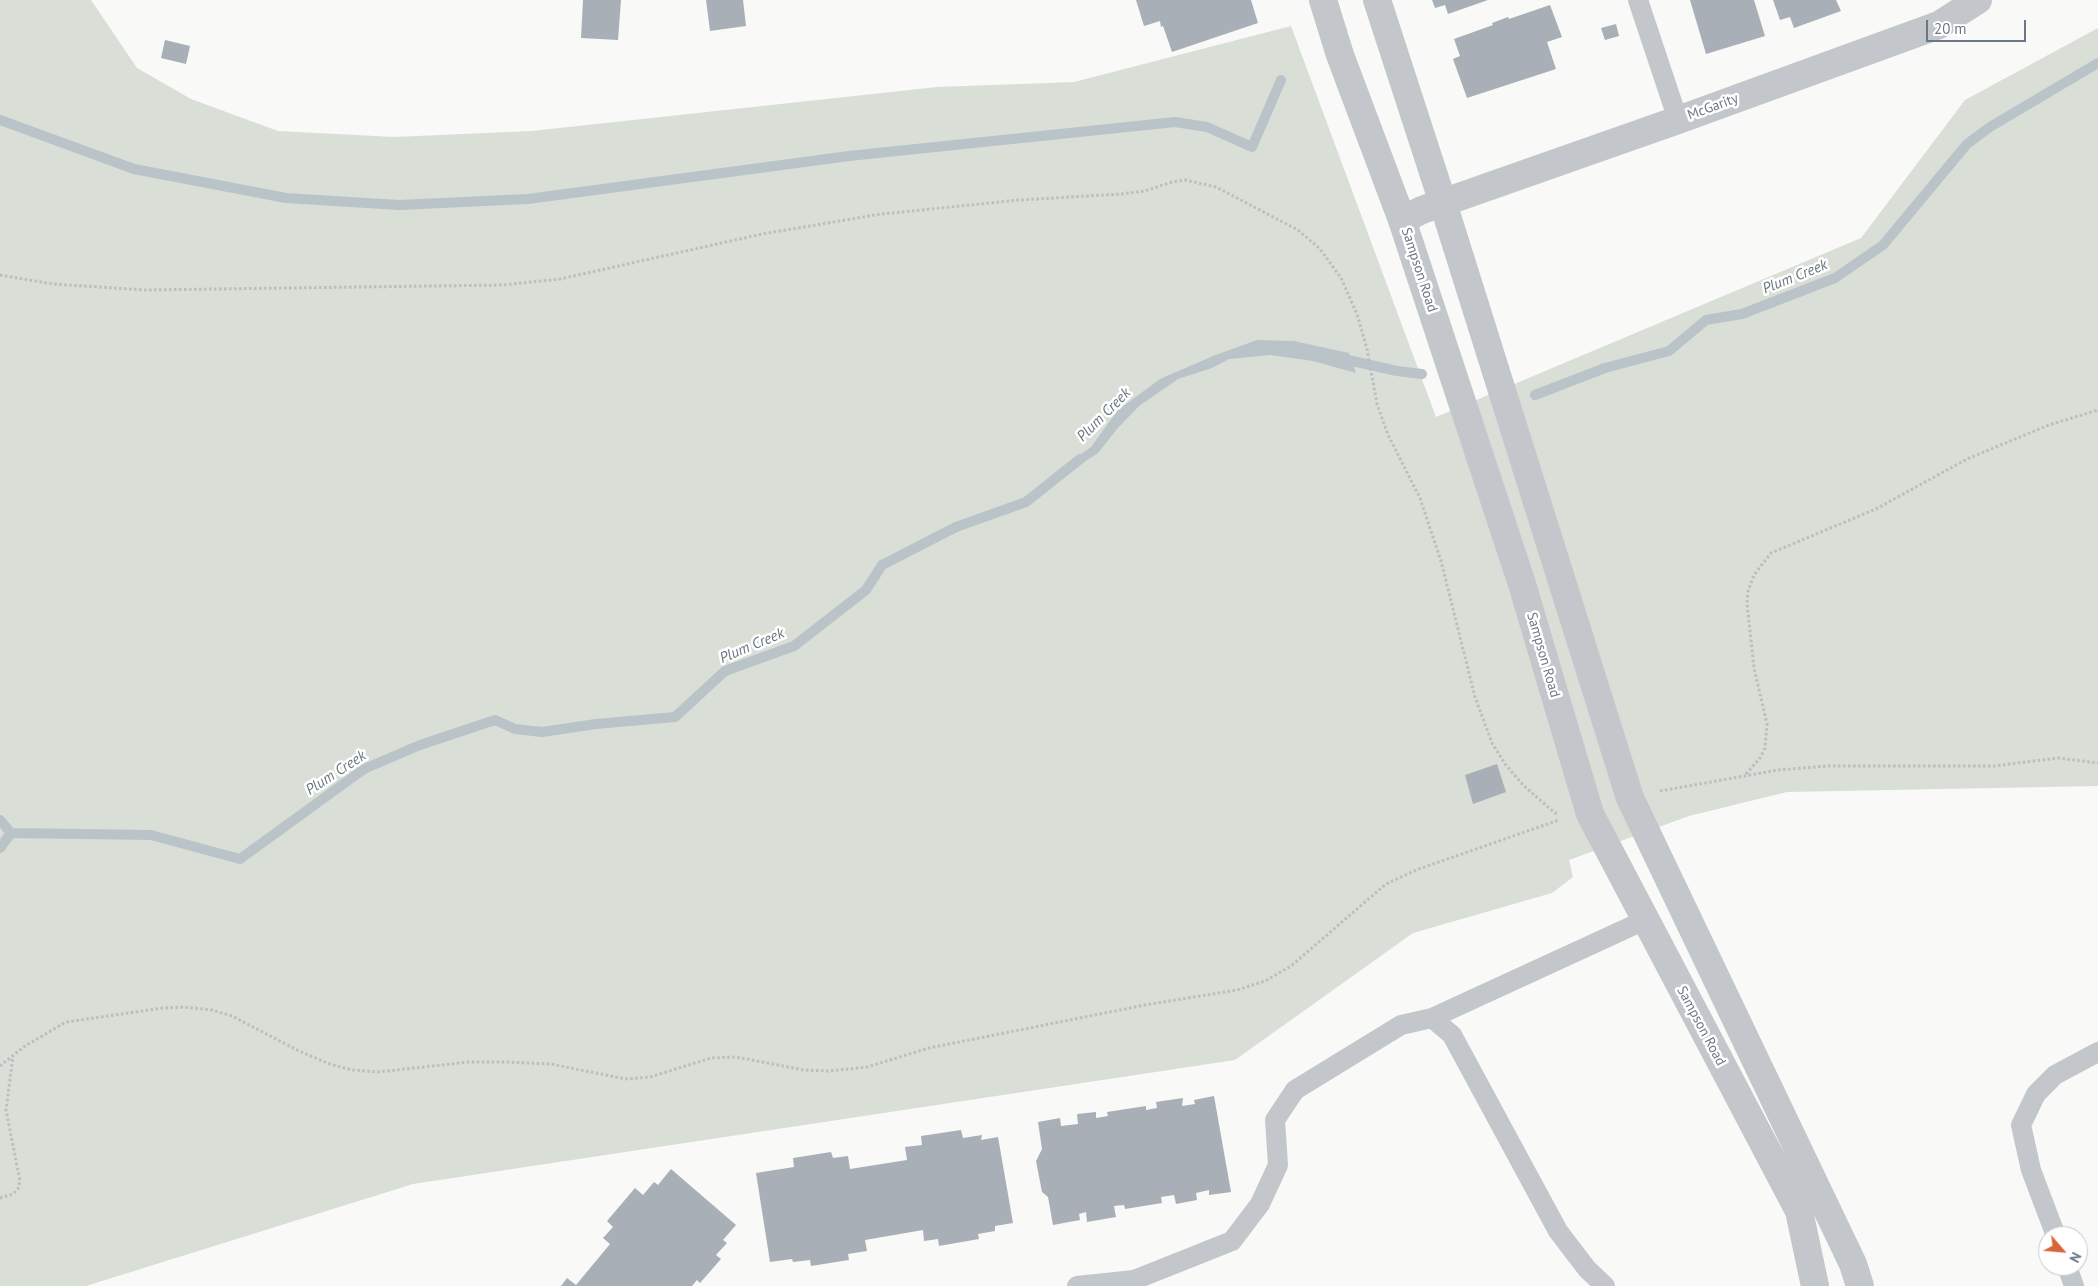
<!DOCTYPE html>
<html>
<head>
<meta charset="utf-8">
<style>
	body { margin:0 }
	#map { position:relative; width:2098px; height:1286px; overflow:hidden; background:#f9f9f7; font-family:"PT Sans",sans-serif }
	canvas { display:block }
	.north { position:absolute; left:2038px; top:1226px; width:50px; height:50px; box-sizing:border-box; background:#fff; border:1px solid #c3c9cf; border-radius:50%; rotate:117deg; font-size:14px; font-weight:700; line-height:20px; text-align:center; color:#6a7886 }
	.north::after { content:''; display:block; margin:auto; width:18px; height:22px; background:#d86538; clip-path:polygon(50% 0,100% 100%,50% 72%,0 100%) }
	.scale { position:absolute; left:1926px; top:20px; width:100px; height:22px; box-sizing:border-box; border:2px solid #6a7886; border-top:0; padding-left:6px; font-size:15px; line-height:18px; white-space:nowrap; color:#6a7886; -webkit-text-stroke:4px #fff; paint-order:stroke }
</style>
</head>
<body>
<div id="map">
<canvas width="2098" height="1286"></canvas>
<div class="north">N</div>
<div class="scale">20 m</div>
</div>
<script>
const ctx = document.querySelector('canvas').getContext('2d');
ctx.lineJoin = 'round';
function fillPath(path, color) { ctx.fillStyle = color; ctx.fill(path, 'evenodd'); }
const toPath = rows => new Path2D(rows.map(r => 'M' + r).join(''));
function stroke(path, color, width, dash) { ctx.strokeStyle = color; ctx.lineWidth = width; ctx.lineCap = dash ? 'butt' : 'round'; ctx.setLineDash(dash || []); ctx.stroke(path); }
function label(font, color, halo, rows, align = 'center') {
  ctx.font = font + ' "PT Sans",sans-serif'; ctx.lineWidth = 5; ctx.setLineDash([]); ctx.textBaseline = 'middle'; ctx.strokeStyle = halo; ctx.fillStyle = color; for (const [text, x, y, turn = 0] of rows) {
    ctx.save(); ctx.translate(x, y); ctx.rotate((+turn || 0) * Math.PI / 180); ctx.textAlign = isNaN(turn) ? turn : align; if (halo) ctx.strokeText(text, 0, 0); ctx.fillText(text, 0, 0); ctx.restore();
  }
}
fillPath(toPath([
	[0,0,91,0,137,68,191,99,278,131,394,137,532,131,937,87,1074,82,1291,26,1436,417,1861,238,1965,100,2098,28,2098,786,1787,792,1689,816,1569,860,1573,877,1552,893,1413,933,1235,1060,413,1184,86,1286,0,1286]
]), '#d9ded7');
fillPath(toPath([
	[1257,340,1294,341,1349,353,1356,373,1313,361,1270,355,1229,359,1212,368,1178,379,1139,406,1117,429,1098,453,1072,470,1067,464,1091,447,1118,410,1160,379,1213,356]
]), '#bac3c8');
stroke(toPath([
	[0,120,134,169,286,198,399,205,528,199,849,156,1175,122,1207,127,1252,147,1281,80],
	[1339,358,1397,371,1422,374],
	[1535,395,1605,368,1669,351,1706,320,1742,314,1835,278,1883,245,1967,144,1990,127,2098,63],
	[0,820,11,833,151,835,240,859,364,769,420,745,495,720,515,729,542,732,596,724,675,717,725,671,794,646,866,590,882,565,956,527,1026,502,1080,459],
	[0,848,11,833]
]), '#bac3c8', 10);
fillPath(toPath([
	[583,0,621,0,618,40,581,38],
	[706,0,743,0,746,26,710,31],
	[1136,0,1251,0,1258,23,1172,52,1163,26,1161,27,1160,21,1144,26],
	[1432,0,1488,0,1448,14,1445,5,1435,8],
	[1690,0,1754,0,1765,36,1706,54],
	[1773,0,1836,0,1841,11,1794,28,1790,17,1780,20],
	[1550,5,1562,37,1547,42,1556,69,1467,98,1453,59,1460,56,1454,39,1493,25,1492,23,1508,17,1509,19],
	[1616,24,1619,36,1605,40,1601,28],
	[165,40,190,46,186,64,161,58],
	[1497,764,1506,792,1473,804,1465,775],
	[1214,1096,1231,1192,1209,1195,1209,1190,1196,1193,1197,1200,1176,1204,1174,1195,1161,1197,1162,1203,1125,1209,1124,1205,1114,1206,1116,1217,1087,1222,1086,1212,1079,1214,1080,1220,1053,1225,1048,1197,1042,1192,1036,1161,1042,1149,1038,1122,1060,1118,1061,1126,1078,1124,1077,1114,1096,1112,1096,1118,1108,1116,1107,1112,1146,1106,1146,1110,1157,1108,1156,1102,1183,1098,1182,1106,1195,1104,1194,1100],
	[961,1130,963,1138,982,1135,981,1140,998,1137,1013,1223,995,1226,995,1231,978,1234,979,1239,939,1246,938,1239,924,1241,923,1230,865,1240,867,1251,848,1254,849,1260,811,1266,810,1260,793,1262,792,1259,770,1262,756,1173,794,1167,793,1158,831,1152,833,1158,848,1156,850,1169,907,1160,905,1147,922,1145,921,1136],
	[671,1169,736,1225,723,1240,727,1243,716,1255,721,1259,700,1283,697,1280,692,1286,561,1286,567,1278,576,1285,610,1244,603,1238,613,1227,607,1221,635,1188,643,1195,654,1182,658,1185]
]), '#a8afb6');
stroke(toPath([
	[0,275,53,284,145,290,503,285,560,279,762,234,881,214,1020,200,1121,194,1145,191,1172,182,1185,180,1216,187,1298,230,1320,249,1341,278,1357,314,1367,349,1377,404,1388,435,1420,498,1441,561,1475,697,1492,743,1505,764,1524,786,1555,813,1558,813],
	[1746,774,1760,758,1765,748,1767,724,1754,668,1747,603,1748,591,1754,575,1771,553,1876,509,1967,459,2049,425,2098,410],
	[1660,791,1778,770,1828,766,1994,766,2058,758,2098,763],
	[0,1066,25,1046,66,1022,163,1008,184,1007,212,1010,232,1016,299,1051,332,1065,353,1070,378,1072,469,1062,505,1062,551,1064,625,1079,650,1077,711,1058,736,1057,804,1070,828,1071,867,1067,929,1048,1145,1005,1237,990,1265,981,1291,966,1386,884,1416,870,1559,820],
	[0,1198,13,1194,18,1189,20,1181,6,1110,13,1056]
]), '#bbbec0', 3, [2.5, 2.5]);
stroke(toPath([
	[1638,0,1678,120],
	[1432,1018,1645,920],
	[2056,1236,2031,1170,2021,1125,2036,1094,2055,1075,2098,1052],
	[2067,1266,2074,1286],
	[1077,1286,1134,1280,1232,1241,1260,1204,1278,1165,1275,1120,1295,1090,1401,1025,1432,1018,1452,1035,1558,1231,1587,1269,1605,1286]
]), '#c3c6ca', 20);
stroke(toPath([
	[1402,220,1422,210,1678,120,1939,25,1978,0]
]), '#c3c6ca', 28);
stroke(toPath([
	[1323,0,1340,55,1402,220,1522,584,1590,814,1799,1211,1815,1286],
	[1377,0,1443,203,1630,798,1853,1264,1860,1286]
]), '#c3c6ca', 28);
label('14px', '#6a7886', '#fff', [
	["McGarity",1713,107,-20],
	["Sampson Road",1419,270,72],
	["Sampson Road",1543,655,74],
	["Sampson Road",1701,1026,62]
]);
label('italic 15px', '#677881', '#fff', [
	["Plum Creek",1795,277,-22],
	["Plum Creek",1104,415,-45],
	["Plum Creek",752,646,-23],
	["Plum Creek",336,773,-33]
]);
</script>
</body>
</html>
